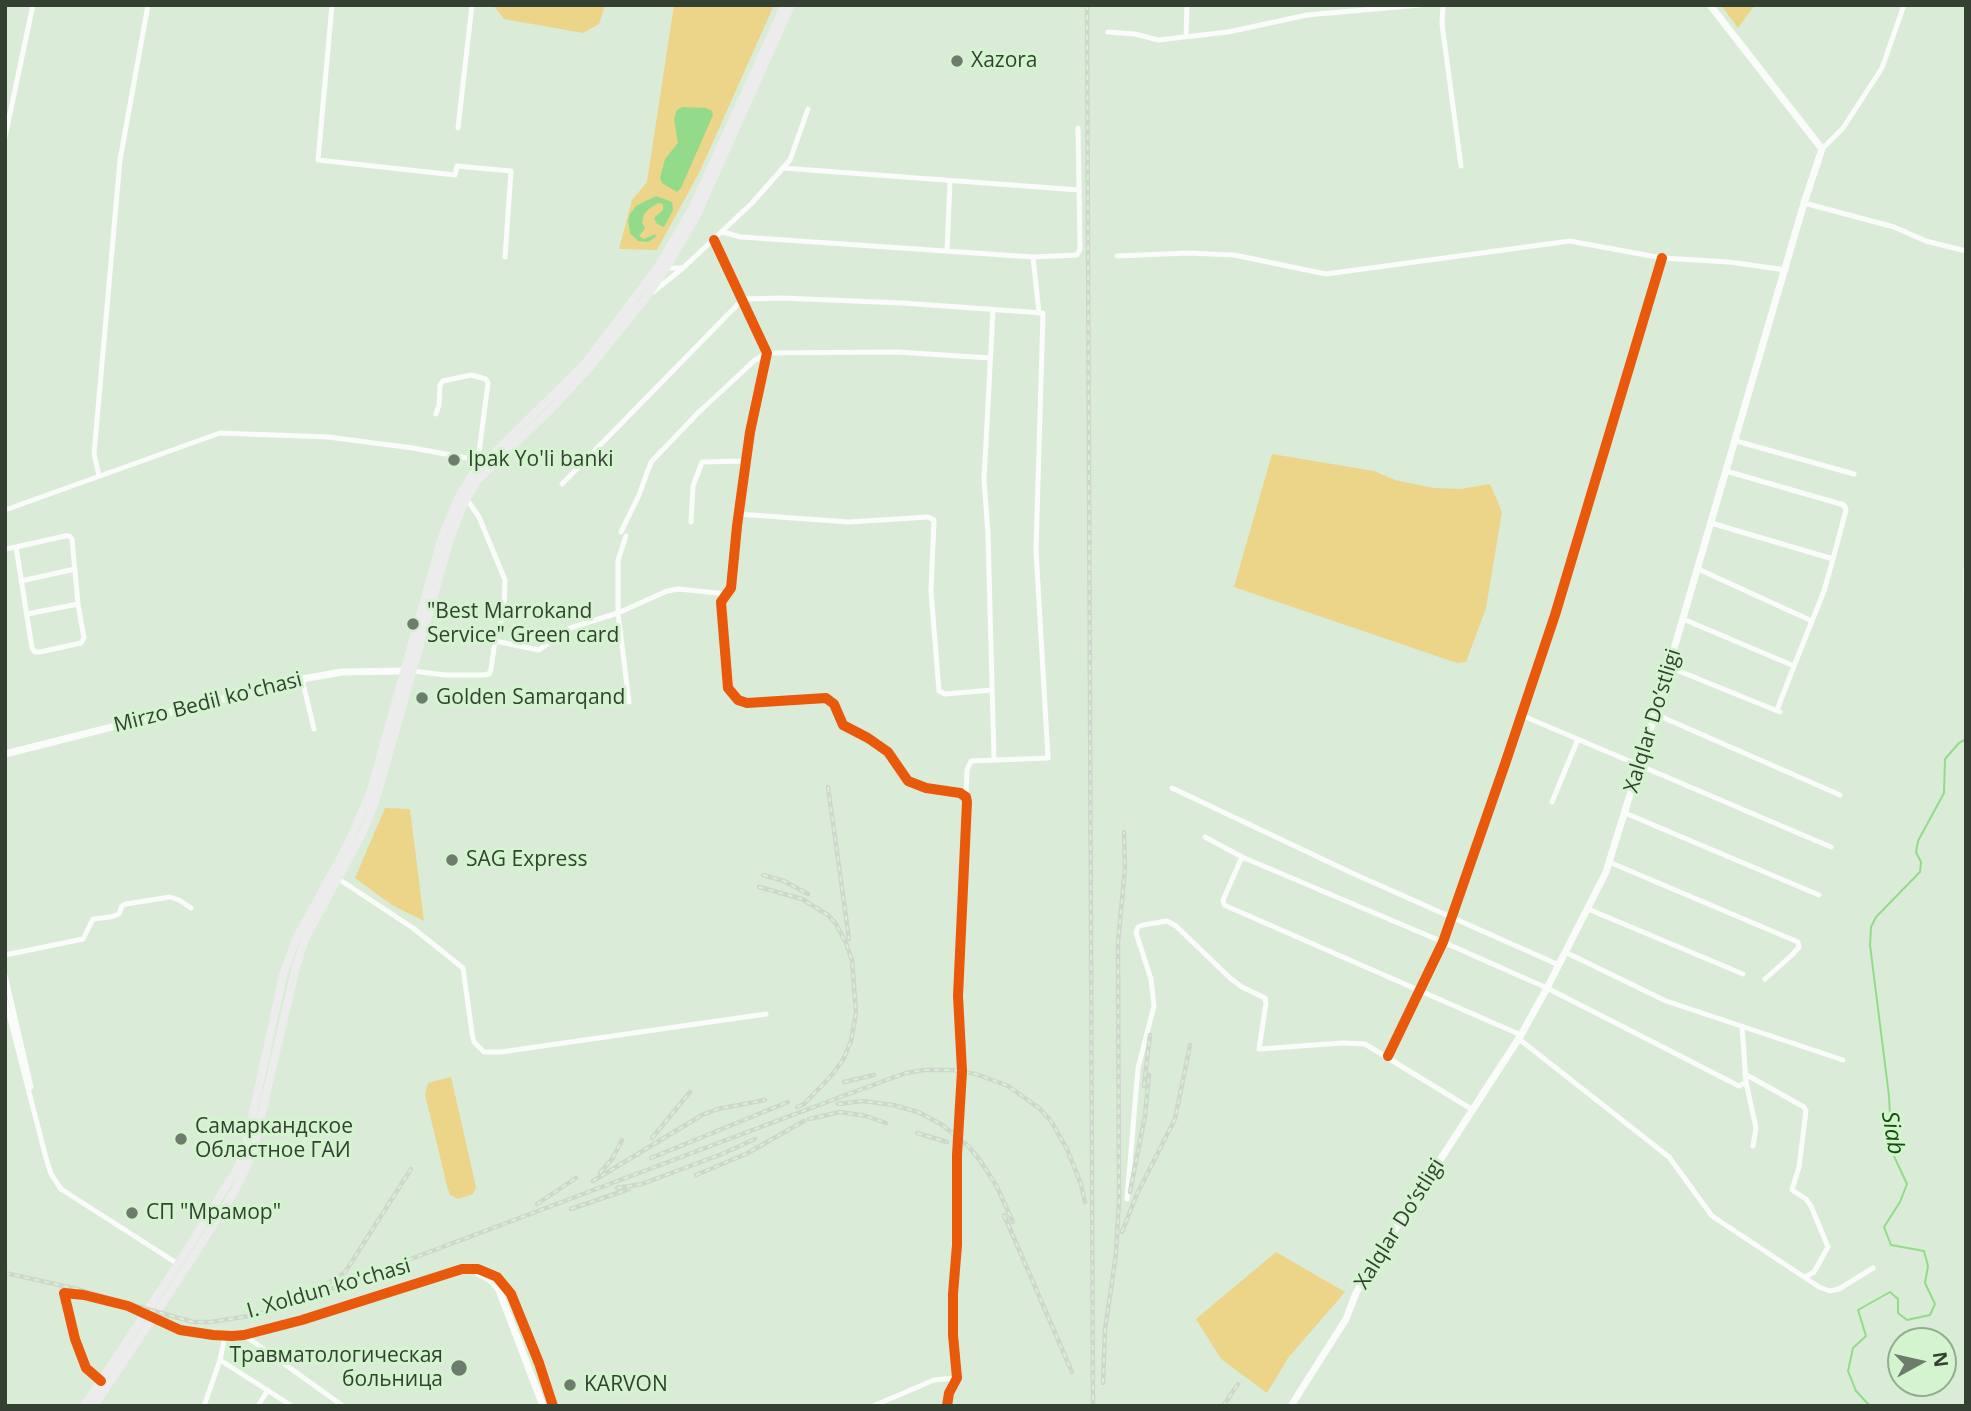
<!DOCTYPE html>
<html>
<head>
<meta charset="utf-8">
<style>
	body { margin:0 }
	#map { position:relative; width:1971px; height:1411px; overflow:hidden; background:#daecd7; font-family:"Open Sans",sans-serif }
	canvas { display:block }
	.frame { position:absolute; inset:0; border:7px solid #334032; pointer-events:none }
	.north { position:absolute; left:1887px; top:1327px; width:70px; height:70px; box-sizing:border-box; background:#d4f4cf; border:2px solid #94ac90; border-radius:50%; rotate:82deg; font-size:19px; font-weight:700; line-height:28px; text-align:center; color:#334032 }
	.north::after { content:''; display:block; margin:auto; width:24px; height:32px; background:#6d7c6c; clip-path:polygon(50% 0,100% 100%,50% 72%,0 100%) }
</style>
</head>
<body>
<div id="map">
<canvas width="1971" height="1411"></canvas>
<div class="frame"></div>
<div class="north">N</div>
</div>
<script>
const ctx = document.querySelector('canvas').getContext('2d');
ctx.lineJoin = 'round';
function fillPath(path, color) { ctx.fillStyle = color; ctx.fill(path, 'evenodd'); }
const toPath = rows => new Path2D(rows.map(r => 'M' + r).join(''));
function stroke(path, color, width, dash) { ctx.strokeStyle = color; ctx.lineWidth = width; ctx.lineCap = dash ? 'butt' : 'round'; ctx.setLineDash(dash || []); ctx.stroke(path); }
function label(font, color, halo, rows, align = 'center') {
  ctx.font = font + ' "Open Sans",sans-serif'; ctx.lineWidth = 6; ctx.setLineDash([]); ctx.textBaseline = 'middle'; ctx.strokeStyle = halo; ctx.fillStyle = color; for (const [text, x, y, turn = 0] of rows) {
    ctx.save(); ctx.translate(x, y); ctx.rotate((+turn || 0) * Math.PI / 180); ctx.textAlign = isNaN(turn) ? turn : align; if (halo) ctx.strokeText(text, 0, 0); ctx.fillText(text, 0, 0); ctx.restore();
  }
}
fillPath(toPath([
	[493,5,605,5,599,24,583,33,504,19],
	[674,5,774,5,700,171,657,250,619,249,632,200,647,182],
	[1721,5,1755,5,1738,28],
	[1272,454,1374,471,1395,480,1433,488,1460,489,1490,484,1502,512,1486,608,1466,662,1457,663,1234,587],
	[385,808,410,809,424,921,392,905,355,878],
	[451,1077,476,1187,473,1194,458,1199,450,1195,447,1186,425,1094,428,1083],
	[1276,1252,1345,1292,1288,1358,1267,1393,1221,1359,1196,1319]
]), '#ecd488');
fillPath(toPath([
	[682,107,706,108,712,111,713,115,681,188,677,192,662,183,660,178,665,159,678,143,674,119,677,110],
	[656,196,672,202,673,210,664,227,657,224,654,218,663,210,663,204,658,203,649,209,644,214,642,223,645,228,639,236,644,239,655,234,656,237,648,242,638,241,630,233,628,221,630,214,636,206]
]), '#93da8b');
stroke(toPath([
	[1870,1406,1856,1391,1848,1371,1853,1348,1866,1336,1858,1310,1890,1292,1898,1299,1898,1313,1907,1320,1930,1315,1935,1304,1925,1283,1928,1266,1924,1251,1891,1245,1884,1227,1900,1202,1907,1184,1892,1152,1889,1096,1870,945,1871,927,1876,917,1920,872,1921,862,1916,852,1918,841,1944,793,1945,759,1959,743,1966,739]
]), '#93da8b', 2);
stroke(toPath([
	[332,5,318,160,455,175,457,166,511,171,505,257],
	[1443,5,1442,24,1461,166],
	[1108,32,1135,34,1158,40,1228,32,1307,15,1420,5],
	[1186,37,1187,5],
	[458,128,472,5],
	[5,137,33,5],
	[1822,149,1843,128,1882,68,1904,5],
	[783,168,1079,190],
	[1804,203,1894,227,1926,241,1966,251],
	[722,232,741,237,1033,257,1077,255,1080,249,1078,128],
	[714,240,767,353,750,432,737,526,731,588,721,602,728,688,738,700,747,703,826,698,834,704,843,725,868,738,888,752,908,781,926,788,960,793,966,797,967,802,958,996,962,1071,957,1155,957,1245,953,1294,953,1335,957,1378,949,1393,947,1406],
	[947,251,950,182],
	[1117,256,1188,253,1234,255,1326,274,1570,241,1662,258,1729,262,1786,270],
	[1033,257,1039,313],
	[664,268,683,268,752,203,790,160,808,109],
	[653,292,683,268],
	[993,310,984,480,988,534,994,759],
	[436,414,439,405,440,385,443,381,471,375,486,379,488,383,478,460],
	[1736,441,1854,474],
	[1726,471,1844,505,1846,510,1833,559],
	[99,476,94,454,120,160,148,5],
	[562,484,743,299,782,298,902,303,1043,313,1036,550,1048,758,971,761,967,770,966,797],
	[5,510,220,433,328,437,413,448,478,460,486,464],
	[738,514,849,522,928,517,934,520,931,591,939,691,945,694,992,690],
	[691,522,693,486,702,462,746,461],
	[621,532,639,495,651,462,699,412,755,360,767,353,897,352,990,358],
	[626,536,618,560,618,613,629,702],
	[5,549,16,547,65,536,69,536,72,539,78,604,84,638,81,643,40,652,35,652,32,648,16,547],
	[1698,569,1812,621],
	[1966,569,1966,598],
	[21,581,75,569],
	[27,614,78,604],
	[1683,619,1794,666,1824,591,1833,559,1711,523],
	[495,641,539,650,570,628,618,613,667,591,679,589,726,594],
	[1669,667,1780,712],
	[413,671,445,675,484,675,489,674,491,669,495,641,504,610,505,580,479,517,466,498],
	[302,679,314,729],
	[1777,710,1794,666],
	[1655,714,1840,795],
	[1521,715,1831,847],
	[1172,788,1352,873,1559,965],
	[1552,802,1578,739],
	[1625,813,1819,895],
	[1205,837,1242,857,1443,942,1547,988,1739,1086,1746,1082],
	[1242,857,1223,900,1224,905,1521,1035],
	[1609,862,1798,942,1799,947,1792,955,1765,979],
	[337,878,413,928,463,968,472,1033,474,1042,484,1052,501,1052,766,1014],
	[1588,909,1743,974],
	[1565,952,1666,1001,1843,1060],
	[5,955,83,939,93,919,111,917,119,914,122,906,126,904,170,897,179,900,191,908],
	[5,975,31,1087],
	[5,999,46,1158,51,1174,61,1189,178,1264],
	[1742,1026,1746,1082,1756,1128,1753,1146],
	[1519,1039,1669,1157,1712,1216,1819,1287,1830,1291,1839,1289,1873,1268],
	[1388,1056,1443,942,1505,764,1555,615,1662,258],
	[1745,1074,1804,1107,1806,1111,1799,1167,1792,1190,1806,1199,1811,1206,1828,1247,1814,1272,1805,1277],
	[1127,1199,1138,1068,1154,1006,1151,979,1136,933,1138,927,1143,925,1167,921,1176,926,1230,978,1242,987,1265,998,1266,1003,1259,1049,1342,1043,1365,1044,1473,1110],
	[244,1335,343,1406],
	[220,1360,292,1406],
	[101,1381,86,1368,75,1339,64,1293,84,1295,145,1313],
	[204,1406,220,1360,225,1336],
	[258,1406,268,1390],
	[873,1406,934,1380,957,1378]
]), '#f9fcf9', 5);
stroke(toPath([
	[5,754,302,679,342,672,409,671],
	[477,1272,492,1281,499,1290,543,1406],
	[148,1315,180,1330,213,1335,244,1335,302,1320,462,1269,478,1269,497,1277,511,1294,539,1363,553,1406],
	[1291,1406,1346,1319,1356,1293,1385,1245,1521,1035,1547,988,1606,872,1655,714,1804,203,1822,149,1710,5]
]), '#f9fcf9', 7);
stroke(toPath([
	[84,1406,178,1264,237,1169,245,1150,283,975,296,939,348,844,370,793,442,537,458,498,472,475,586,362,658,267,693,207,785,5],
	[94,1406,178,1280,234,1192,245,1170,253,1151,296,967,305,939,363,832,376,799,450,539,464,503,478,480,551,409,590,367,645,299,666,268,695,219,791,5]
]), '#edeced', 8);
const rail = toPath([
	[1087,5,1093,1406],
	[828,787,849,939],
	[763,875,784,881,808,894],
	[759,887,802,899,828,915,836,924,846,943,852,960,856,1013,851,1041,843,1060,831,1076,804,1104,797,1107],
	[844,1082,874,1075],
	[1144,1086,1150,1035],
	[838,1104,863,1101,893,1105,918,1112,941,1124,968,1146,979,1159,996,1185,1013,1222],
	[809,1119,840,1112,866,1116,886,1123],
	[917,1133,947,1142],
	[652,1138,690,1092],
	[651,1158,788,1102],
	[600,1173,612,1159,622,1140],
	[696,1175,746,1154,804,1121],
	[593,1181,702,1115,718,1109,765,1100],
	[617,1188,642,1184,722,1154,755,1139],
	[1130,1192,1145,1116,1149,1075],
	[537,1204,576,1178],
	[571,1209,629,1189],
	[1004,1215,1072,1372],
	[1122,1232,1137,1194,1175,1119,1190,1045],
	[5,1273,73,1288,193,1322,211,1322,256,1315,310,1297,843,1096,906,1073,924,1070,953,1070,976,1074,1008,1086,1039,1108,1051,1121,1067,1149,1081,1184,1085,1202],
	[327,1284,345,1272,351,1263,411,1169],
	[1103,1383,1105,1330,1116,1254,1119,1200,1118,942,1125,868,1124,832],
	[1223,1406,1238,1384]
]);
stroke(rail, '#d0d5ce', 4.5);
stroke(rail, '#d4f4cf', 2, [5]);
stroke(toPath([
	[714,240,767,353,750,432,737,526,731,588,721,602,728,688,738,700,747,703,826,698,834,704,843,725,868,738,888,752,908,781,926,788,960,793,966,797,967,802,958,996,962,1071,957,1155,957,1245,953,1294,953,1335,957,1378,949,1393,947,1406],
	[1388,1056,1443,942,1505,764,1555,615,1662,258],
	[101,1381,86,1368,75,1339,64,1293,84,1295,128,1306,180,1330,213,1335,232,1336,244,1335,302,1320,462,1269,478,1269,497,1277,511,1294,539,1363,553,1406]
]), '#e8590c', 10);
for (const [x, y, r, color] of [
	[957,61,7,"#6d7c6c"],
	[454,460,7,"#6d7c6c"],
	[413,624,7,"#6d7c6c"],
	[422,698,7,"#6d7c6c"],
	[452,860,7,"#6d7c6c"],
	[181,1139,7,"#6d7c6c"],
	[132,1213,7,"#6d7c6c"],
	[459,1368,9,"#6d7c6c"],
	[570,1385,7,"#6d7c6c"]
]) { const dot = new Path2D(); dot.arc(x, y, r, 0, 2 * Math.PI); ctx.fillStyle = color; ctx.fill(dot); stroke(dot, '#d4f4cf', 2.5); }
label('21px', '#334032', '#d4f4cf', [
	["Xazora",971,61],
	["Ipak Yo'li banki",468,460],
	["\"Best Marrokand",427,612],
	["Service\" Green card",427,636],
	["Golden Samarqand",436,698],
	["SAG Express",466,860],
	["Самаркандское",195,1127],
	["Областное ГАИ",195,1151],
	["СП \"Мрамор\"",146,1213],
	["Травматологическая",443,1356,"right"],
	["больница",443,1380,"right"],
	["KARVON",584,1385]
], 'left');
label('21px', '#334032', '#d4f4cf', [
	["Mirzo Bedil ko'chasi",208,703,-14],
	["Xalqlar Do’stligi",1653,721,-73],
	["Xalqlar Do’stligi",1400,1224,-58],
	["I. Xoldun ko'chasi",329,1289,-16]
]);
label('italic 23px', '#10500a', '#d4f4cf', [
	["Siab",1892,1133,80]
]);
</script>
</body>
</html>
